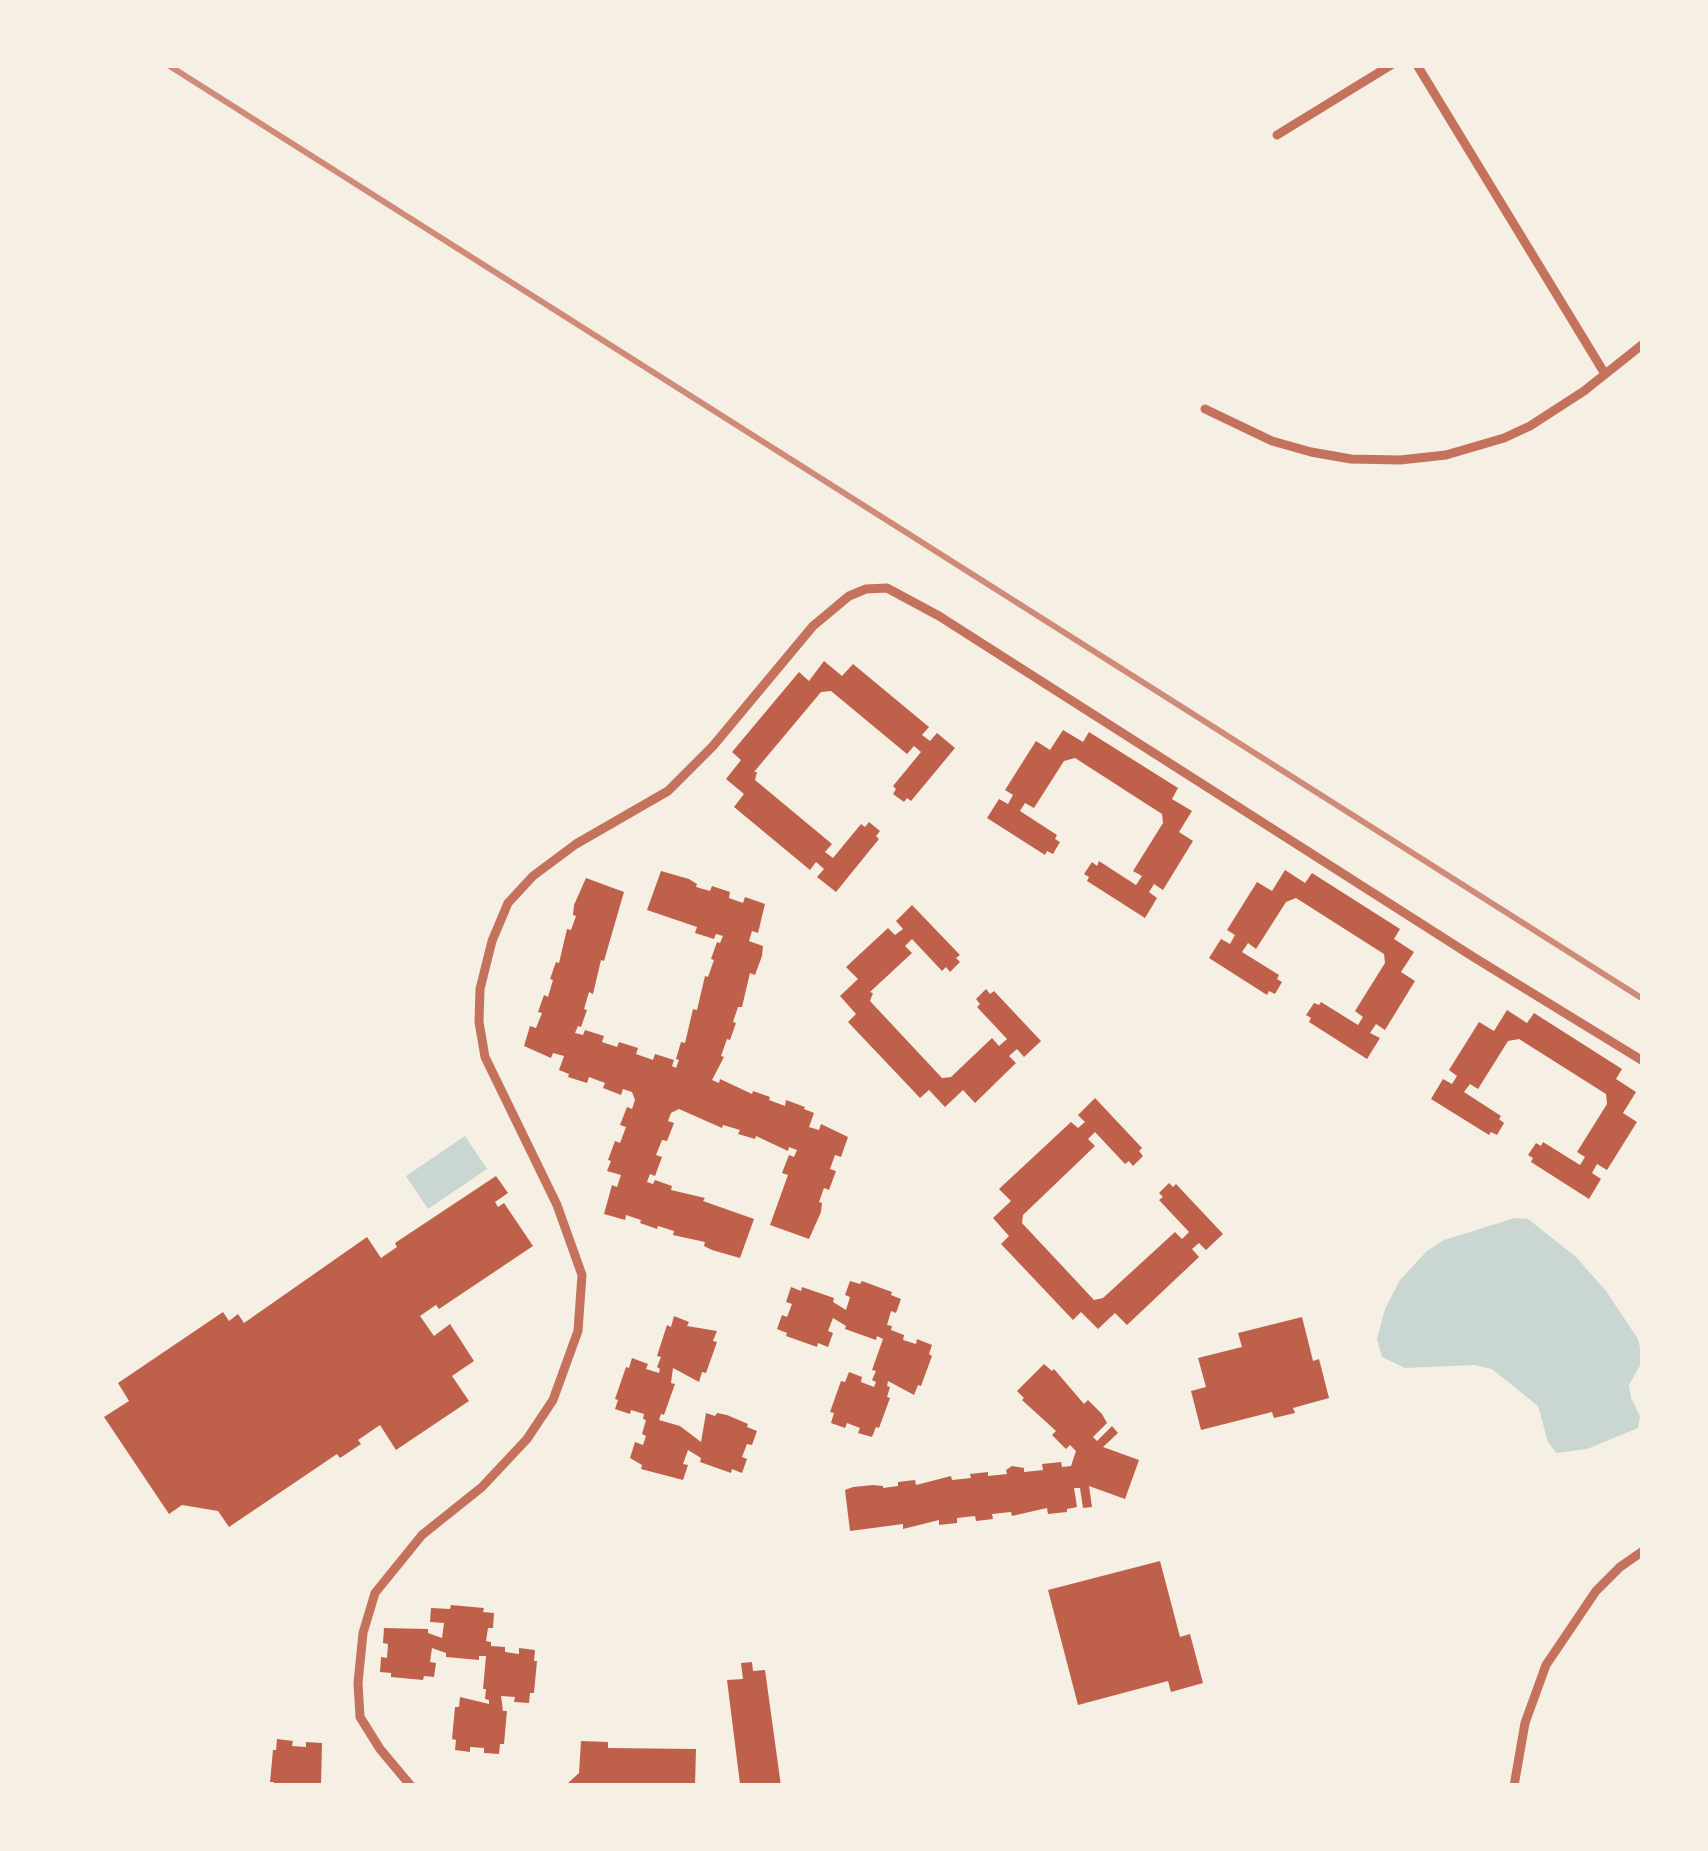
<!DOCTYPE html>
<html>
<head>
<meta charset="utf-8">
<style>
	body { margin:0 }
	#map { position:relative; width:1708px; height:1851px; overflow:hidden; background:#f6efe4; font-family:"PT Sans Narrow",sans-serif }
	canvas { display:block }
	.frame { position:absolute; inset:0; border:68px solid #f6efe4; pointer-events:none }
</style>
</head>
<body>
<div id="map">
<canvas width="1708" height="1851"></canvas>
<div class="frame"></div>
</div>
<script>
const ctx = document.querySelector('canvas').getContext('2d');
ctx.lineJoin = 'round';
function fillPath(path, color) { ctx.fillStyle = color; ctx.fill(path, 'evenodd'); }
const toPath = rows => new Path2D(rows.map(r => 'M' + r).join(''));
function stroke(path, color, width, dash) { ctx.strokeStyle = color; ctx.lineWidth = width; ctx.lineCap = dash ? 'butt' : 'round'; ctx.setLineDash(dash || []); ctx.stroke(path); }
fillPath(toPath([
	[465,1136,487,1169,428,1209,406,1176],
	[1515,1218,1528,1219,1576,1257,1606,1291,1638,1339,1643,1360,1629,1385,1631,1398,1640,1416,1638,1428,1587,1449,1556,1453,1548,1442,1538,1406,1492,1369,1474,1365,1405,1368,1382,1357,1377,1339,1385,1309,1400,1280,1427,1251,1444,1240]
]), '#c9d6d2');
fillPath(toPath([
	[824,661,842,676,853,664,929,727,922,735,930,741,937,733,955,748,911,801,907,798,904,802,893,794,896,789,893,786,921,752,914,746,907,754,831,691,821,692,754,772,757,772,755,780,832,844,825,852,833,858,861,824,865,827,869,822,880,831,876,836,879,839,836,892,817,877,824,869,816,862,810,870,734,807,744,794,726,779,741,760,732,752,799,672,809,681],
	[1063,730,1083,742,1089,732,1178,788,1172,799,1192,811,1179,832,1193,841,1163,890,1154,884,1149,892,1157,898,1145,918,1087,881,1089,877,1084,874,1092,862,1097,866,1099,861,1136,885,1142,876,1133,871,1163,823,1162,814,1075,758,1064,761,1034,808,1025,803,1020,811,1057,835,1055,839,1060,842,1053,854,1047,851,1045,855,987,818,999,799,1008,804,1013,795,1005,790,1036,741,1050,750],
	[1285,870,1305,883,1312,873,1400,929,1394,939,1414,952,1401,972,1415,981,1385,1030,1376,1024,1370,1033,1380,1038,1367,1059,1309,1022,1311,1018,1306,1015,1314,1003,1319,1005,1321,1002,1358,1025,1363,1017,1355,1011,1385,963,1384,954,1296,898,1286,902,1256,949,1248,943,1242,952,1279,975,1277,979,1282,982,1275,994,1269,991,1267,995,1209,958,1221,939,1230,944,1235,935,1227,930,1257,882,1272,891],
	[661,871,689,879,697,884,696,887,710,891,712,886,730,892,729,898,743,903,745,897,765,904,758,933,752,931,749,941,763,946,762,956,755,975,750,973,742,1007,738,1007,733,1022,736,1023,730,1040,727,1039,721,1056,724,1057,712,1080,719,1083,720,1079,752,1094,753,1091,770,1097,769,1100,785,1106,786,1100,805,1107,804,1109,814,1113,809,1127,819,1130,821,1124,848,1137,841,1157,835,1155,830,1169,836,1171,829,1190,824,1188,819,1202,822,1203,821,1212,809,1239,770,1225,788,1175,782,1173,789,1155,794,1157,797,1150,789,1147,788,1151,756,1136,755,1139,738,1134,740,1130,723,1125,722,1128,679,1109,671,1113,668,1121,674,1123,667,1141,662,1140,656,1155,662,1157,655,1176,650,1174,647,1182,653,1184,655,1180,672,1186,671,1190,705,1198,703,1201,754,1219,740,1258,712,1250,704,1246,705,1242,673,1235,674,1231,658,1226,657,1229,640,1223,641,1220,626,1215,625,1220,604,1214,612,1185,617,1187,621,1175,607,1171,611,1161,608,1160,615,1141,620,1143,626,1127,620,1125,627,1107,632,1109,635,1100,632,1092,623,1089,621,1095,603,1088,605,1083,589,1077,587,1083,568,1077,569,1074,559,1070,564,1056,553,1053,551,1058,524,1046,530,1026,536,1028,542,1013,538,1012,544,995,548,997,553,980,550,979,556,962,559,963,567,929,571,930,576,916,573,915,574,905,586,878,624,892,604,961,601,960,593,994,589,992,584,1009,587,1010,581,1027,578,1026,575,1033,583,1035,585,1030,604,1036,602,1042,617,1047,619,1042,638,1048,636,1054,653,1060,655,1054,674,1060,672,1066,676,1068,679,1060,676,1059,681,1042,685,1043,693,1009,697,1010,705,976,708,977,714,960,711,959,717,942,720,943,723,936,716,934,714,939,695,933,697,927,647,910],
	[912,905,960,955,956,958,960,962,950,972,946,967,942,971,912,939,905,946,912,953,870,992,873,993,870,1001,942,1078,951,1077,992,1038,999,1046,1007,1039,977,1007,980,1004,976,999,986,989,990,994,994,991,1041,1041,1024,1057,1017,1049,1009,1056,1016,1063,975,1103,963,1090,945,1107,929,1090,920,1098,848,1022,856,1014,840,996,858,979,846,967,888,928,895,935,903,929,896,921],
	[1507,1010,1527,1023,1534,1013,1622,1069,1616,1079,1636,1092,1623,1113,1637,1122,1607,1170,1597,1164,1592,1173,1601,1179,1589,1199,1531,1162,1533,1158,1528,1155,1536,1143,1541,1146,1543,1142,1580,1165,1585,1157,1577,1152,1607,1104,1606,1094,1519,1039,1508,1041,1478,1089,1470,1084,1464,1092,1501,1116,1499,1119,1504,1123,1497,1135,1491,1132,1489,1135,1431,1099,1443,1079,1452,1084,1457,1076,1449,1070,1479,1022,1494,1031],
	[1095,1098,1142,1148,1139,1151,1143,1156,1133,1166,1129,1161,1125,1164,1095,1132,1088,1139,1095,1146,1023,1215,1022,1223,1094,1300,1103,1298,1175,1232,1182,1239,1189,1232,1159,1200,1163,1197,1159,1193,1169,1183,1173,1187,1176,1184,1223,1234,1206,1250,1199,1243,1192,1249,1199,1257,1127,1325,1115,1313,1098,1329,1081,1312,1073,1320,1001,1244,1009,1236,993,1218,1011,1201,999,1189,1071,1122,1078,1128,1085,1122,1078,1115],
	[496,1176,508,1193,495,1202,498,1207,504,1203,533,1246,439,1309,436,1305,420,1316,434,1336,450,1324,474,1361,452,1376,469,1401,396,1450,380,1425,358,1440,361,1444,340,1458,337,1454,229,1527,218,1511,182,1505,169,1514,104,1417,129,1401,118,1383,223,1312,229,1321,238,1314,244,1323,367,1237,381,1258,397,1247,395,1243],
	[850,1281,860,1284,862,1281,892,1292,891,1295,901,1299,896,1313,891,1311,887,1325,892,1326,891,1330,904,1335,903,1340,916,1344,917,1339,932,1345,929,1354,932,1356,921,1386,918,1385,914,1395,888,1381,887,1386,890,1387,887,1397,890,1398,879,1428,876,1427,872,1437,858,1433,860,1428,847,1423,845,1428,831,1423,834,1413,830,1412,841,1381,845,1382,849,1372,862,1377,861,1382,874,1387,876,1382,872,1380,876,1371,872,1370,883,1339,877,1336,876,1340,845,1329,846,1326,833,1318,828,1331,833,1333,828,1347,818,1343,817,1347,786,1336,787,1333,777,1329,782,1315,787,1317,792,1304,786,1302,791,1287,801,1291,802,1287,834,1298,833,1302,846,1310,850,1297,845,1295],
	[674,1316,689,1322,687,1326,717,1331,713,1341,717,1342,706,1373,702,1372,699,1382,673,1368,671,1383,675,1384,664,1415,661,1414,659,1420,680,1426,701,1442,706,1413,715,1416,717,1413,727,1415,748,1424,747,1427,757,1431,752,1445,747,1444,742,1457,747,1459,742,1473,732,1469,731,1473,700,1462,701,1458,688,1450,683,1464,688,1465,683,1480,641,1469,642,1465,630,1458,635,1442,643,1445,646,1436,642,1434,646,1420,643,1419,644,1414,631,1410,630,1414,615,1409,618,1400,615,1399,626,1367,629,1368,632,1358,648,1364,646,1369,659,1373,660,1369,657,1367,661,1357,657,1356,667,1325,671,1327],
	[1302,1317,1313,1361,1319,1359,1329,1398,1293,1408,1295,1413,1274,1418,1272,1412,1201,1430,1191,1391,1206,1387,1198,1358,1242,1347,1238,1333],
	[1044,1364,1052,1371,1054,1369,1084,1404,1088,1400,1102,1414,1107,1423,1093,1437,1097,1441,1112,1426,1118,1433,1103,1447,1139,1460,1125,1499,1089,1486,1092,1507,1083,1508,1080,1488,1074,1488,1077,1507,1067,1509,1067,1512,1048,1514,1047,1508,1012,1516,1011,1512,992,1514,993,1519,976,1521,975,1516,957,1518,957,1523,939,1525,939,1520,903,1529,903,1524,850,1531,845,1490,853,1487,873,1485,883,1486,883,1488,898,1486,898,1482,915,1480,916,1485,951,1476,952,1480,971,1478,970,1474,988,1472,988,1476,1007,1474,1006,1470,1012,1466,1024,1468,1024,1472,1043,1470,1042,1464,1061,1462,1062,1467,1071,1466,1076,1451,1070,1445,1066,1449,1052,1435,1056,1431,1022,1400,1024,1398,1017,1391],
	[1160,1561,1180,1637,1190,1634,1203,1683,1171,1692,1168,1681,1078,1705,1048,1590],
	[451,1605,484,1608,483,1612,494,1613,493,1628,488,1628,486,1641,491,1642,491,1646,505,1647,505,1652,519,1654,519,1648,535,1650,534,1661,537,1661,534,1693,530,1693,529,1703,514,1702,515,1697,501,1696,503,1711,507,1711,504,1744,500,1744,499,1754,484,1753,484,1748,470,1747,470,1752,455,1750,456,1740,452,1739,455,1707,459,1707,460,1697,489,1704,489,1700,485,1699,486,1689,483,1689,486,1656,479,1656,479,1660,446,1657,446,1653,432,1648,430,1662,436,1663,434,1677,424,1676,423,1680,391,1677,391,1673,380,1672,381,1657,387,1658,388,1644,383,1643,384,1628,428,1629,428,1633,442,1638,444,1623,430,1622,431,1608,450,1609],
	[752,1662,753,1671,765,1670,781,1786,740,1784,727,1680,743,1679,741,1663],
	[277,1739,293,1741,292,1746,306,1747,306,1742,322,1743,321,1786,273,1786,274,1782,270,1782,273,1750,276,1750],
	[581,1741,608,1742,608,1748,696,1749,695,1786,570,1786,568,1783,579,1773]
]), '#bf614a');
stroke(toPath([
	[1417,65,1605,374],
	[1277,135,1391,65],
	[1205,409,1272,441,1311,452,1351,459,1400,460,1446,455,1504,438,1530,426,1584,391,1643,344],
	[411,1786,380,1749,360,1717,358,1683,363,1633,375,1593,422,1535,482,1487,527,1439,553,1400,578,1331,582,1275,557,1205,485,1057,479,1022,480,989,492,941,508,903,533,876,576,844,668,791,713,746,813,626,849,596,866,589,887,588,939,616,1475,958,1643,1061],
	[1514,1786,1525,1723,1546,1665,1596,1591,1620,1567,1643,1551]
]), '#c5725c', 9);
stroke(toPath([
	[168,65,1643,999]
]), '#cf8b77', 6);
</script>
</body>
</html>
